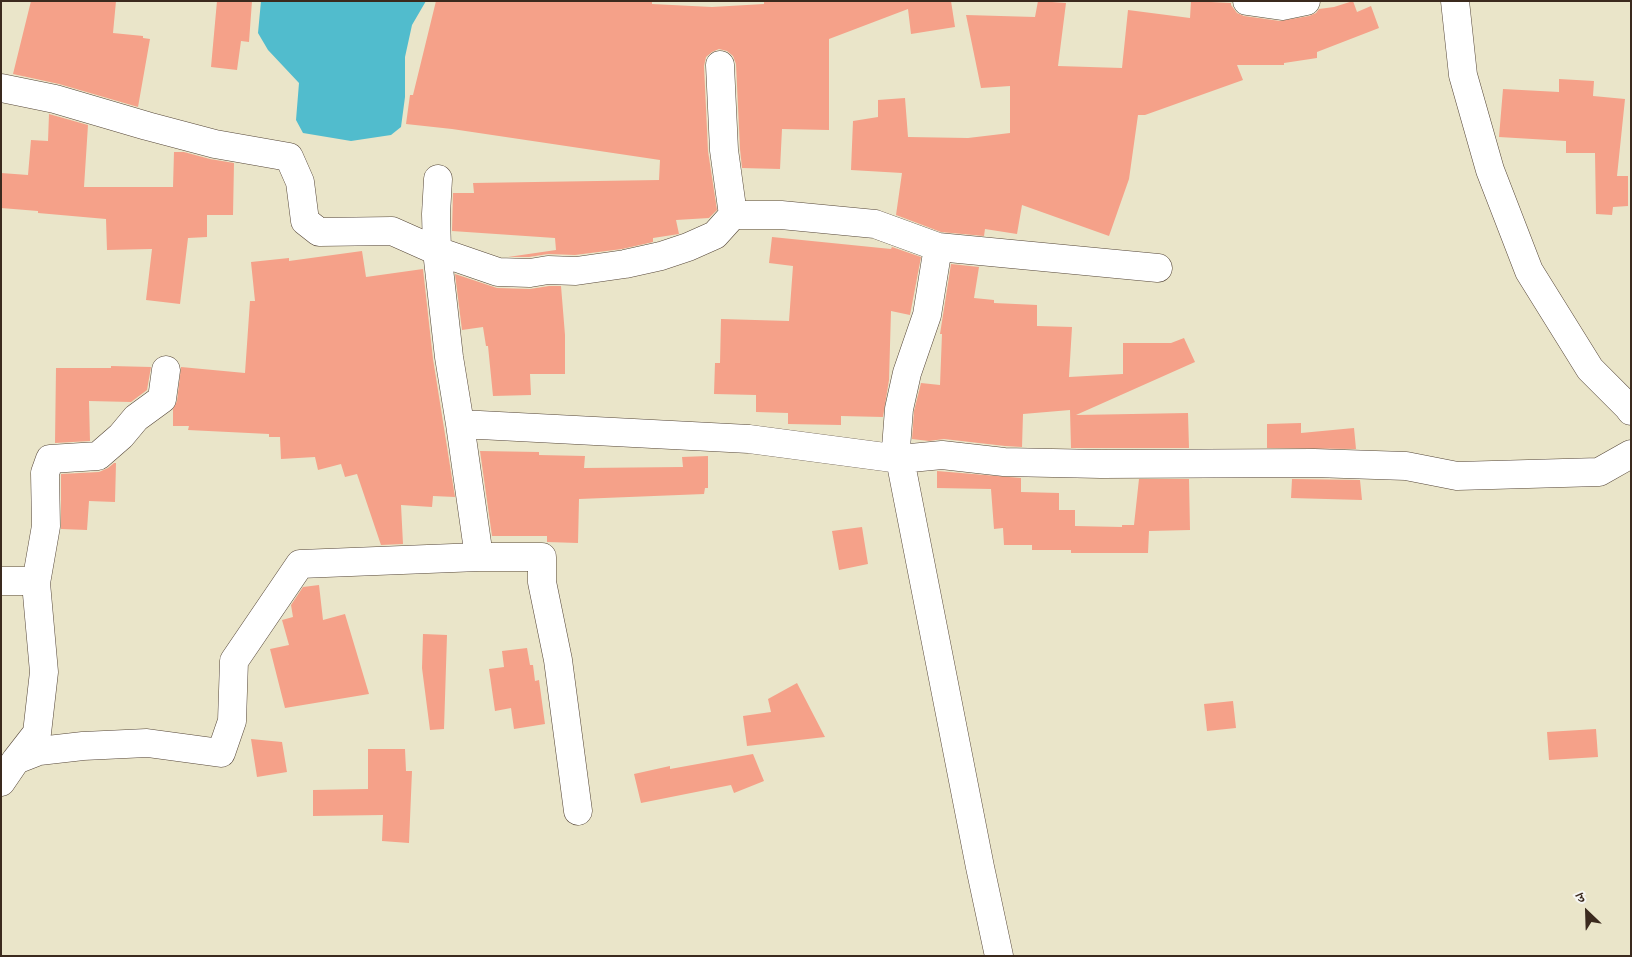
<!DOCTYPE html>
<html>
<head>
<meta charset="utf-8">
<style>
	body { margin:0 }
	#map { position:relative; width:1632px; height:957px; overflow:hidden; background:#eae5c9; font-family:Cardo,"Noto Serif Devanagari",serif }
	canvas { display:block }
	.frame { position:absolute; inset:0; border:2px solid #3b2a1e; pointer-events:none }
	.north { position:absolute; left:1562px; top:887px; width:50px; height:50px; -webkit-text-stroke:4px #f6f6f2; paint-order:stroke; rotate:336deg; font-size:14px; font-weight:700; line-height:20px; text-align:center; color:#3b2a1e }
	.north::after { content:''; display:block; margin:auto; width:18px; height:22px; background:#3b2a1e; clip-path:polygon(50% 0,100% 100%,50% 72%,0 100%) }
</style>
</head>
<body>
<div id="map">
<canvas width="1632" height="957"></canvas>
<div class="frame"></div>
<div class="north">उ</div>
</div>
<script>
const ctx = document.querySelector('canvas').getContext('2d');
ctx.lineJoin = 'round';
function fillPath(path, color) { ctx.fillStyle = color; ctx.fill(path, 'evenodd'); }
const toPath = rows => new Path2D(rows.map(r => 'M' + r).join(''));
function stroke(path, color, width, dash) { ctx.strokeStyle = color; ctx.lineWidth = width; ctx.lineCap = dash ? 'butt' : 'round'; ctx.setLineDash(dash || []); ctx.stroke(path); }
fillPath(toPath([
	[261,1,426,1,412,25,405,57,405,97,401,127,391,135,351,141,303,133,296,120,299,83,268,50,258,33]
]), '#51bccd');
fillPath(toPath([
	[31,1,116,1,113,33,143,36,143,38,150,39,138,107,59,84,13,74],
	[217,1,252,1,249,42,241,41,237,70,211,67],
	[436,1,652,1,652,4,712,7,764,4,764,1,951,1,955,27,911,34,908,9,829,39,829,130,782,129,780,169,742,168,740,149,736,64,733,56,727,51,719,49,712,52,706,57,704,66,708,151,717,210,709,218,676,220,679,234,653,238,653,242,622,249,575,255,548,254,529,257,508,257,556,250,555,238,452,231,453,193,474,193,473,183,659,180,660,160,452,129,406,124,410,95,413,95],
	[1038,1,1066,3,1058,66,1122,68,1128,10,1190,18,1191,1,1231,3,1231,5,1237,13,1244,16,1280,21,1309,16,1316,13,1319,9,1334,7,1353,1,1357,12,1371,6,1379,28,1317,52,1317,58,1284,63,1284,65,1237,65,1243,80,1145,115,1138,115,1129,179,1109,236,1022,205,1017,234,985,229,984,236,941,232,896,215,902,173,851,170,853,121,878,117,878,100,905,98,908,137,968,138,1010,133,1010,86,981,88,966,15,1035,17],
	[1559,79,1594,81,1593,96,1625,99,1617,176,1628,176,1628,206,1613,207,1612,215,1596,214,1595,153,1566,153,1566,141,1499,137,1503,89,1559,92],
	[49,114,88,125,84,187,173,187,174,152,184,152,210,159,234,163,233,215,207,215,207,237,188,238,180,304,146,300,152,249,107,250,106,219,38,213,38,211,1,208,1,173,28,175,31,140,48,141],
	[772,237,891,249,892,247,921,257,910,315,891,311,889,380,883,417,841,416,841,425,788,424,788,413,756,412,756,395,714,394,715,363,720,363,721,319,789,321,793,266,769,263],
	[362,251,366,277,423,269,433,359,455,497,433,496,432,507,401,505,403,544,381,545,357,474,345,477,341,464,318,470,315,457,281,459,280,437,269,437,269,434,188,430,189,426,173,426,173,409,177,401,181,367,245,373,250,301,255,301,251,262,289,258,289,261],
	[951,264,979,267,974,298,994,300,994,303,1037,305,1037,326,1072,327,1069,377,1123,374,1123,343,1171,343,1184,338,1195,362,1076,415,1188,413,1189,448,1071,448,1070,410,1023,414,1022,447,1005,446,944,439,929,441,912,439,914,411,921,383,940,385,942,334,940,334],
	[455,274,497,288,530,289,549,286,561,286,565,335,565,374,530,374,531,395,493,396,488,346,486,346,483,327,462,330],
	[111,366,151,367,147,390,131,402,89,401,90,441,55,443,56,368,111,368],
	[1301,423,1301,433,1354,428,1356,449,1267,448,1267,424],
	[480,451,539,452,539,455,585,456,584,468,683,467,682,457,708,456,708,488,705,488,704,494,579,499,578,543,547,542,547,536,492,536],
	[114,463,116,463,115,502,89,501,87,530,61,529,61,474,99,472,108,468],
	[937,471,1021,478,1021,492,1059,493,1059,510,1075,510,1075,526,1122,527,1122,525,1134,525,1139,479,1189,479,1190,530,1149,531,1148,553,1071,553,1071,550,1032,550,1032,545,1004,545,1003,528,994,529,991,489,937,488],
	[1292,479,1360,480,1362,500,1291,498],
	[862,527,868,564,839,570,832,531],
	[319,585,323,620,345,614,369,694,285,708,270,649,289,645,282,620,293,617,291,605,303,587],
	[423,634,447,635,444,729,430,730,422,668],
	[527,648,530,665,533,665,535,681,539,680,545,724,514,729,511,708,495,711,489,669,504,667,502,651],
	[797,683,825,737,747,746,743,716,771,712,768,699],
	[1233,701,1236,728,1207,731,1204,704],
	[1596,729,1598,757,1549,760,1547,732],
	[251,739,282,742,287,772,257,777],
	[368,749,405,749,406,771,412,771,409,843,382,841,383,815,313,816,313,790,368,789],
	[753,754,764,781,734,793,731,785,641,803,634,774,670,766,670,769]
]), '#f5a189');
const minor = toPath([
	[1247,1,1282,6,1306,1],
	[1455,1,1463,75,1490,170,1529,271,1590,369,1628,407,1631,411],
	[720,65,724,150,733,215],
	[1,88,55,99,147,126,215,144,289,157,300,182,305,221,319,232,392,231,437,251,449,357,460,424,749,439,900,459,980,867,999,956],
	[438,179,436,214,437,251,498,272,530,273,548,270,576,271,625,264,661,256,688,247,715,235,733,215,781,215,875,224,938,247,1158,268],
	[938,247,927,315,907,373,899,409,896,448,900,459,942,455,1004,462,1101,464,1314,463,1406,466,1457,476,1599,472,1631,454],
	[460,424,479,557,542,557,542,582,558,660,578,811],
	[1,581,32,581,36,583],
	[16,760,37,733,44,672,36,583,46,526,45,473,50,459,98,456,121,436,136,418,162,399,166,370],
	[1,782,16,760,39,751,83,746,147,743,221,753,232,721,234,661,300,564,479,557]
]);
stroke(minor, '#554638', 29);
stroke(minor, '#fff', 28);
</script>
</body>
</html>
